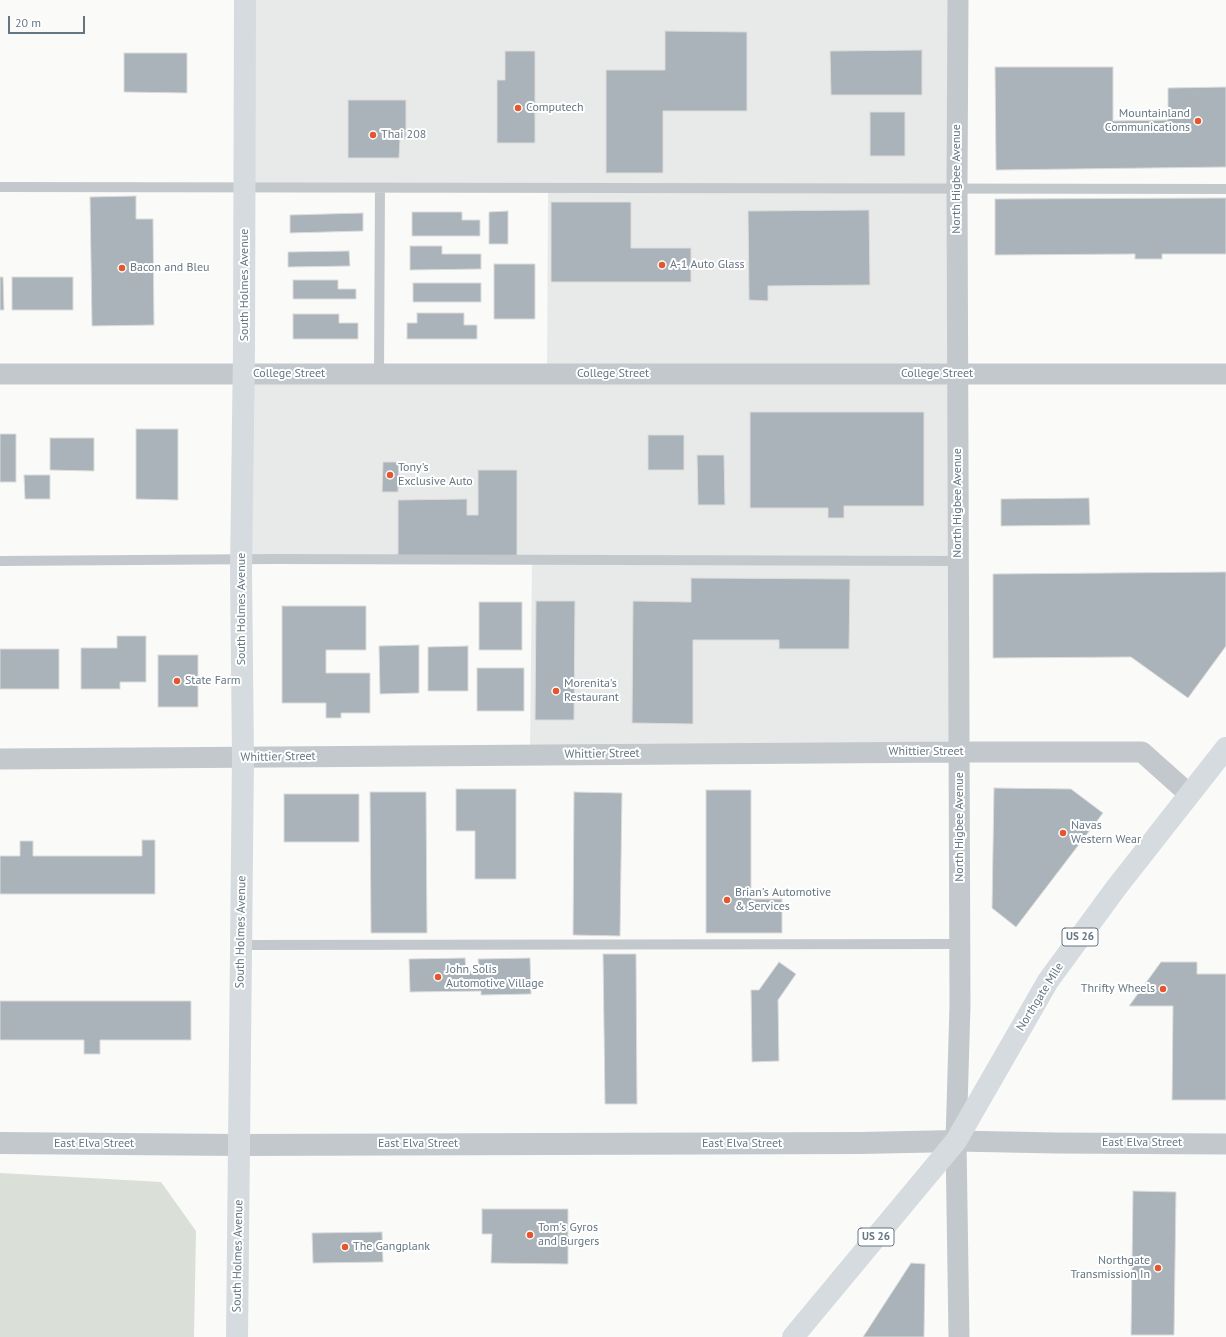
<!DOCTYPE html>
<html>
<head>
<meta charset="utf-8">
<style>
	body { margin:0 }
	#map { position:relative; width:1226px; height:1337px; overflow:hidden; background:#fafaf8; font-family:"PT Sans",sans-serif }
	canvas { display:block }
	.scale { position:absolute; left:8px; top:16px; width:77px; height:18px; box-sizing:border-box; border:2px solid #657683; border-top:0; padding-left:5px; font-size:12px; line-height:14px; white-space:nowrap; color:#657683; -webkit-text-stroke:3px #fff; paint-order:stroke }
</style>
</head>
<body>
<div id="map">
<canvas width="1226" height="1337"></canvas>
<div class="scale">20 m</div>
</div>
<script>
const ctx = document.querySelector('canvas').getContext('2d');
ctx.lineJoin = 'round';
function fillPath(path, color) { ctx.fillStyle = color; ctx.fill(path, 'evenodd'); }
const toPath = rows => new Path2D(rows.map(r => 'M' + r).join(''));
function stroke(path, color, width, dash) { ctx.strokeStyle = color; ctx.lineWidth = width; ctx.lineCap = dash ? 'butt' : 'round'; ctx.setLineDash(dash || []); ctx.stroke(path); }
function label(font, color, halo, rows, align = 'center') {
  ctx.font = font + ' "PT Sans",sans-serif'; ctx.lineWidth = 4; ctx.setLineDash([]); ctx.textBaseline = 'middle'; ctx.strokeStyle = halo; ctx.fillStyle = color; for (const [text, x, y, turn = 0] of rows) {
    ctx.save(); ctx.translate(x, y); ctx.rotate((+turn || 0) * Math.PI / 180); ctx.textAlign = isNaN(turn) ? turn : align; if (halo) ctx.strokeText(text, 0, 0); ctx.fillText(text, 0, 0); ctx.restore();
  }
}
fillPath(toPath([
	[245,0,958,0,960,752,530,755,532,560,241,559,244,374,547,373,548,188,245,188]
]), '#e8e9e9');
fillPath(toPath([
	[0,1173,161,1182,196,1231,194,1337,0,1337]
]), '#dadfd7');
const building = toPath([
	[665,31,747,32,747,111,663,111,663,173,606,173,606,70,665,70,665,31],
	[922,50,922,95,831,95,830,51,922,50],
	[505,51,535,51,535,143,497,143,497,80,505,80,505,51],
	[124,53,187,53,187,93,124,92,124,53],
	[995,67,1113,67,1113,121,1168,120,1168,88,1226,87,1226,167,996,170,995,67],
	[348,100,406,100,406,139,400,139,399,158,348,158,348,100],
	[870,112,905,112,905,156,870,156,870,112],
	[136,196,136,219,153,219,154,325,92,326,90,197,136,196],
	[1226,198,1226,254,1162,254,1162,259,1135,259,1135,254,995,255,995,199,1226,198],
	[551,202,631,202,631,248,691,248,691,282,551,282,551,202],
	[869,210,870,285,768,286,768,301,749,300,748,211,869,210],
	[508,211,508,244,489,244,489,212,508,211],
	[412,212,462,212,462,220,480,220,480,236,412,236,412,212],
	[363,213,363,231,290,233,290,215,363,213],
	[410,246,442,246,442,254,481,254,481,269,410,270,410,246],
	[349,251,350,266,288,267,288,252,349,251],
	[494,264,535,264,535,319,494,319,494,264],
	[0,277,3,277,4,310,0,310,0,277],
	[12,277,73,277,73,310,12,310,12,277],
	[293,280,338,280,338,289,356,289,356,299,293,299,293,280],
	[413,283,481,283,481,302,413,302,413,283],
	[417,313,464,313,464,325,477,325,477,339,407,339,407,323,417,323,417,313],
	[293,314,339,314,339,323,358,323,358,339,293,339,293,314],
	[750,412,924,412,924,506,844,506,844,518,828,518,828,508,750,508,750,412],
	[136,429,178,429,178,500,136,499,136,429],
	[0,434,16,434,16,482,0,482,0,434],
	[648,435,684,435,684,470,648,470,648,435],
	[50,438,94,438,94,471,50,470,50,438],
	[697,455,724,455,725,505,698,505,697,455],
	[383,462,399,462,398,492,382,492,383,462],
	[478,470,517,470,517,556,398,557,398,500,467,499,467,515,478,515,478,470],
	[24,475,50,475,50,499,25,499,24,475],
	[1089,498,1090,525,1001,526,1001,499,1089,498],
	[1226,572,1226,646,1188,698,1131,657,993,658,993,574,1226,572],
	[691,578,850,579,849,649,779,649,779,640,693,640,693,724,632,723,633,601,691,602,691,578],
	[536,601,575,601,574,720,535,720,536,601],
	[479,602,522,602,522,650,479,650,479,602],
	[282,606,366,606,366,650,326,650,326,673,370,673,370,713,341,713,341,718,326,718,326,703,282,703,282,606],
	[117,636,146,636,146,682,120,682,120,689,81,689,81,648,117,648,117,636],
	[419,645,419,693,380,694,379,646,419,645],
	[468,646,468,691,428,691,428,647,468,646],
	[0,649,59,649,59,689,0,689,0,649],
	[158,655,198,655,198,707,158,707,158,655],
	[477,668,524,668,524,711,477,711,477,668],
	[994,788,1071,789,1103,813,1016,927,992,908,994,788],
	[456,789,516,789,516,879,475,879,475,831,456,831,456,789],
	[706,790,751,790,751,899,782,899,782,933,706,933,706,790],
	[370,792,426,792,427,933,371,933,370,792],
	[574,792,622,793,620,936,573,935,574,792],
	[284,794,359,794,359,842,284,842,284,794],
	[142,840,155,840,155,894,0,894,0,856,20,856,20,841,33,841,33,856,142,856,142,840],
	[603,954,636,954,637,1104,605,1104,603,954],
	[465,958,466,971,479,971,478,959,530,958,531,994,481,995,481,991,410,992,409,959,465,958],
	[779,962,796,974,778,1000,779,1061,752,1062,751,990,759,990,779,962],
	[1161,962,1197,962,1197,974,1226,974,1226,1100,1172,1100,1173,1006,1129,1006,1161,962],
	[0,1001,191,1001,191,1040,100,1040,100,1054,84,1054,84,1040,0,1040,0,1001],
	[1133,1191,1176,1192,1174,1335,1131,1335,1133,1191],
	[482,1209,568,1209,568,1264,491,1263,492,1234,482,1234,482,1209],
	[382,1232,383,1262,313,1263,312,1233,382,1232],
	[911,1263,925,1264,924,1337,863,1337,911,1263]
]);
fillPath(building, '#aab3b9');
stroke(building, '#dcdcda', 1);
stroke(toPath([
	[0,187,1226,189],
	[379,374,380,188],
	[0,561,274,559,958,561],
	[241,945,960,944]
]), '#c3c8cc', 10);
stroke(toPath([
	[958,0,957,188,960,1005,956,1141,959,1337],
	[0,374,1226,374],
	[0,759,960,752,1142,752,1189,794],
	[956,1141,1057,1143,1226,1144]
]), '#c3c8cc', 21);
stroke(toPath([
	[0,1143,239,1145,861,1143,956,1141]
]), '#c3c8cc', 22);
stroke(toPath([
	[237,1337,243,757,241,572,244,348,245,0]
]), '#d6dbdf', 22);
stroke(toPath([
	[793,1337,956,1141,1048,981,1116,888,1226,748]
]), '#d6dbdf', 22);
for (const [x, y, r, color] of [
	[518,108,4,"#e4572e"],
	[1198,121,4,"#e4572e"],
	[373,135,4,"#e4572e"],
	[662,265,4,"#e4572e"],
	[122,268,4,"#e4572e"],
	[390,475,4,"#e4572e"],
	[177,681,4,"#e4572e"],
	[556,691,4,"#e4572e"],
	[1063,833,4,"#e4572e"],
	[727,900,4,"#e4572e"],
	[438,977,4,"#e4572e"],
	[1163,989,4,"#e4572e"],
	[530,1235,4,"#e4572e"],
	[345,1247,4,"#e4572e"],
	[1158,1268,4,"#e4572e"]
]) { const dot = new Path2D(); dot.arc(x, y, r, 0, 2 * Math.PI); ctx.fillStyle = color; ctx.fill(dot); stroke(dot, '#fff', 1.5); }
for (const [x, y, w] of [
	[1080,937,36],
	[876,1237,36]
]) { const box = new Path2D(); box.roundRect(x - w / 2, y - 9, w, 18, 3); ctx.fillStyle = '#fff'; ctx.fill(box); stroke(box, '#657683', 1); }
label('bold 11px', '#657683', null, [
	["US 26",1080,937],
	["US 26",876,1237]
]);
label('12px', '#657683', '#fff', [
	["Computech",526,108],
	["Mountainland",1190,114,"right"],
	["Communications",1190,128,"right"],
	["Thai 208",381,135],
	["A-1 Auto Glass",670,265],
	["Bacon and Bleu",130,268],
	["Tony's",398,468],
	["Exclusive Auto",398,482],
	["State Farm",185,681],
	["Morenita's",564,684],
	["Restaurant",564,698],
	["Navas",1071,826],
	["Western Wear",1071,840],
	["Brian's Automotive",735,893],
	["& Services",735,907],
	["John Solis",446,970],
	["Automotive Village",446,984],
	["Thrifty Wheels",1155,989,"right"],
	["Tom's Gyros",538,1228],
	["and Burgers",538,1242],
	["The Gangplank",353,1247],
	["Northgate",1150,1261,"right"],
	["Transmission In",1150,1275,"right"]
], 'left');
label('12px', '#657683', '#fff', [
	["North Higbee Avenue",957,179,-90],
	["South Holmes Avenue",245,285,-90],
	["College Street",289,374],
	["College Street",613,374],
	["College Street",937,374],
	["North Higbee Avenue",958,503,-90],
	["South Holmes Avenue",242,609,-90],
	["Whittier Street",926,752],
	["Whittier Street",602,754,-1],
	["Whittier Street",278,757,-1],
	["North Higbee Avenue",960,827,-90],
	["South Holmes Avenue",241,932,-89],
	["Northgate Mile",1040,997,-58],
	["East Elva Street",1142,1143],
	["East Elva Street",94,1144],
	["East Elva Street",418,1144],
	["East Elva Street",742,1144],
	["South Holmes Avenue",238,1256,-89]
]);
</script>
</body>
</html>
